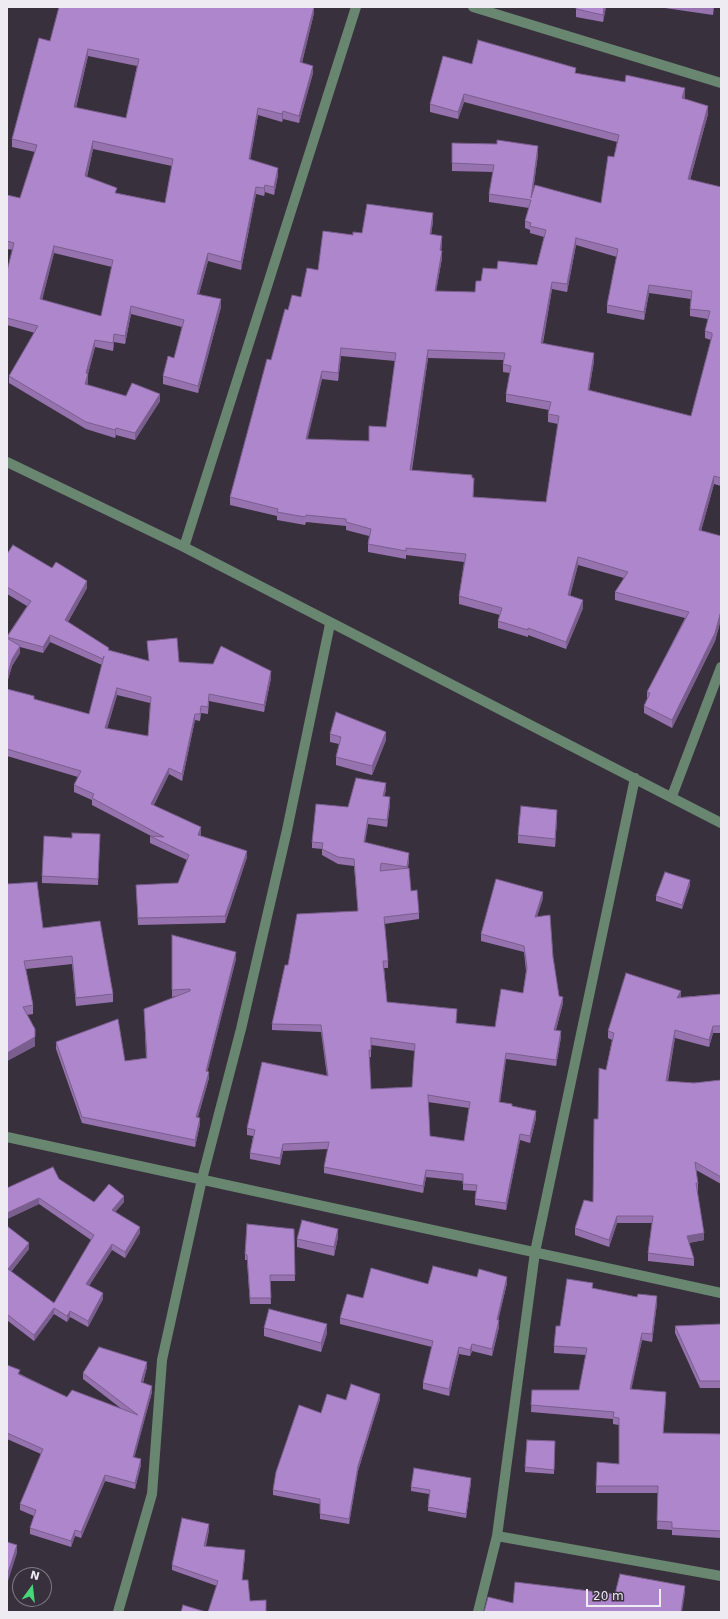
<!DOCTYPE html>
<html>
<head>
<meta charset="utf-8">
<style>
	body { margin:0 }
	#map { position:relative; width:728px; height:1619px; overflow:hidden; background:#38303d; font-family:"DejaVu Sans",sans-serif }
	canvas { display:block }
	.frame { position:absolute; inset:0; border:8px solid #efebf3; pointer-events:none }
	.north { position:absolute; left:12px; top:1567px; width:40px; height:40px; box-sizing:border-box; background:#38303d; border:1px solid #817b86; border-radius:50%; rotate:15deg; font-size:11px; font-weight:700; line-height:16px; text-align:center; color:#efebf3 }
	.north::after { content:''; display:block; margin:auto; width:14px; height:18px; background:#45d77a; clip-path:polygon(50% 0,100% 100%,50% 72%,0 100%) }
	.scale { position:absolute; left:586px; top:1589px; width:75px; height:18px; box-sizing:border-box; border:2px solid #efebf3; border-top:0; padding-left:5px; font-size:12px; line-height:14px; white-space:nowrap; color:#efebf3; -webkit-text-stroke:3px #38303d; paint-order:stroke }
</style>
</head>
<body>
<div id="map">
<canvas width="728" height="1619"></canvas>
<div class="frame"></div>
<div class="north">N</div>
<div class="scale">20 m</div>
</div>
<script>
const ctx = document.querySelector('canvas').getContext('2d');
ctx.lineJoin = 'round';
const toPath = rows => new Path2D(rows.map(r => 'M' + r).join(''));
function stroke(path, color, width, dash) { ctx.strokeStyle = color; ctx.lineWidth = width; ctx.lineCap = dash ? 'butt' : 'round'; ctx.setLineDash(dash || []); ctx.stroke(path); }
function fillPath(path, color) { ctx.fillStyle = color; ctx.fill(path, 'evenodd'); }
stroke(toPath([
	[473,7,721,83],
	[7,462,184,547,721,823],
	[184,547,356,7],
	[672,796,721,667],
	[7,1137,721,1293],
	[497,1536,721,1576],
	[118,1612,152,1494,162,1360,202,1179,241,1029,287,830,330,624],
	[478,1612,497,1536,535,1252,635,778]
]), '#698770', 10);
fillPath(toPath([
	[314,7,314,13,302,63,313,73,299,123,283,119,282,122,258,115,250,159,278,175,274,195,265,192,264,196,256,194,241,270,208,261,199,294,221,307,198,393,163,384,163,376,174,358,182,327,131,314,125,344,114,342,113,351,95,347,88,374,88,382,87,385,126,396,160,401,135,440,116,435,115,438,86,429,9,383,9,376,35,333,7,325,7,271,13,250,7,249,7,195,20,198,35,152,12,147,12,139,50,41],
	[88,56,137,66,126,118,76,108],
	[93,149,172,166,165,203,117,193,87,177],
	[54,253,112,267,101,316,42,300],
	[576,7,606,7,603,22,576,17],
	[658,7,714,7,713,15],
	[472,64,576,73,685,96,684,99,708,114,690,180,721,187,721,486,714,484,701,531,721,536,721,619,715,641,672,728,644,713,644,706,647,699,647,692,685,618,615,600,615,592,624,578,578,565,570,596,583,608,566,649,528,635,528,637,498,628,498,621,500,615,459,604,459,596,464,562,406,555,406,559,368,552,368,544,369,536,346,530,346,526,306,522,305,525,277,520,277,516,230,505,230,497,271,360,288,310,301,297,318,270,353,235,433,221,431,235,442,244,441,251,442,258,436,291,475,292,481,281,497,269,537,265,544,237,530,233,530,230,525,228,525,221,529,208,489,202,489,194,493,172,452,171,452,143,538,154,533,191,601,203,614,157,617,142,464,102,458,119,430,112,430,104],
	[576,245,617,257,607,305,607,313,644,320,649,293,691,299,690,309,690,316,708,319,705,331,705,338,711,340,691,416,589,390,594,361,543,343,552,289,567,292],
	[341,356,395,361,386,427,369,441,307,439,322,379,338,381],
	[428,358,503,360,503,372,510,373,506,394,506,402,549,410,548,414,548,422,558,424,546,502,473,497,474,485,472,478,412,470],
	[7,554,52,568,87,588,68,622,109,650,149,661,147,641,179,662,271,678,264,712,209,701,208,714,201,713,200,721,195,720,182,781,169,774,154,805,201,834,200,836,247,857,225,923,138,925,136,885,178,883,187,860,150,843,150,836,151,836,92,805,92,800,74,792,74,785,78,777,7,756,7,689,34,699,89,714,102,665,50,642,43,653,20,647,20,653,12,666,7,683,7,636,27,606,7,594],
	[117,695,150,703,148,736,107,729],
	[330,734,386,740,372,775,336,765,336,757,339,744,330,742],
	[386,790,384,796,390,804,387,827,368,824,365,842,409,860,408,868,411,891,419,913,419,919,384,924,388,961,388,968,384,968,387,1002,456,1023,495,1027,523,993,526,971,524,952,481,941,481,934,543,898,537,916,553,957,559,996,563,1003,556,1030,561,1037,556,1066,506,1059,500,1102,512,1106,536,1118,530,1143,520,1140,506,1210,475,1205,475,1199,476,1191,463,1190,463,1181,426,1177,423,1193,324,1173,324,1167,328,1149,283,1151,280,1165,250,1159,250,1153,253,1136,247,1135,247,1128,327,1076,321,1032,272,1030,272,1024,288,965,358,911,354,866,338,864,322,855,322,849,312,848,312,842,348,807],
	[371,1045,415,1051,412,1087,371,1089,369,1057,371,1057],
	[428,1102,469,1108,464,1141,430,1136],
	[557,819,555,847,518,843,518,835],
	[100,834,98,885,42,883,42,876],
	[7,884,43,928,113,994,113,1002,76,1006,72,964,26,969,33,1005,33,1014,27,1015,35,1046,7,1061],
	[690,885,682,909,656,901,656,896],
	[172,935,236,959,207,1072,209,1078,198,1117,200,1124,195,1147,82,1123,56,1049,56,1042,125,1061,146,1058,144,1009,177,996,172,997],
	[721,951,721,961,720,960,720,953],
	[721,994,721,1033,713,1033,709,1047,675,1038,668,1081,694,1083,721,1080,721,1184,696,1170,698,1184,698,1191,697,1191,704,1240,689,1243,694,1259,694,1266,648,1261,648,1253,652,1223,617,1223,609,1247,575,1235,575,1228,593,1202,598,1119,606,1070,612,1040,608,1038,608,1031,681,997],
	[59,1179,94,1202,124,1202,115,1212,140,1233,125,1258,112,1250,89,1286,103,1299,88,1327,70,1317,67,1322,54,1314,34,1341,8,1321,7,1226,29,1249,11,1272,54,1303,91,1240,39,1204,7,1219,7,1188],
	[294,1229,295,1281,270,1281,271,1304,250,1304,247,1260,245,1260,245,1254],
	[338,1237,334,1256,297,1247,297,1239],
	[477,1277,507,1283,498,1320,499,1327,492,1356,472,1351,470,1356,459,1354,449,1396,423,1389,423,1383,432,1347,340,1324,340,1318,363,1298,428,1284],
	[593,1289,657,1303,652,1342,642,1340,631,1389,666,1399,663,1433,721,1434,721,1538,672,1535,672,1530,657,1529,658,1493,596,1493,596,1486,619,1464,619,1425,613,1424,613,1419,531,1412,532,1390,579,1390,586,1355,554,1353,554,1346,560,1326],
	[721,1324,721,1388,700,1388,675,1333,675,1326],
	[264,1328,327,1333,321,1352,264,1336],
	[7,1365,20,1374,67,1397,123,1410,83,1379,83,1373,147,1367,143,1383,152,1392,134,1457,141,1465,135,1489,105,1481,81,1538,75,1536,71,1547,30,1534,30,1528,34,1516,20,1510,20,1504,41,1454,7,1439],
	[380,1399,358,1471,349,1524,320,1519,320,1504,273,1495,273,1490,321,1413,346,1400],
	[555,1441,554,1474,525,1472,525,1467],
	[471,1482,466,1518,428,1511,429,1494,411,1491,411,1487],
	[209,1530,206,1546,245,1555,242,1580,250,1601,266,1612,217,1586,172,1570,172,1565]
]), '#9673af');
fillPath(toPath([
	[314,7,314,13,300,70,300,62],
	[604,7,606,7,603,22,603,15],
	[88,49,88,56,74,115,74,107],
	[313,66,313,73,299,123,299,116],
	[685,88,685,96,682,106,682,98],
	[464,94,464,102,458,119,458,112],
	[708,106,708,114,688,187,688,179],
	[258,108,258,115,249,167,249,159],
	[283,111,283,119,282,122,282,114],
	[93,141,93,149,85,184,85,176],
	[538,146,538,154,531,206,531,198],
	[278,168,278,175,274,195,274,187],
	[265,185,265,192,264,196,264,188],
	[256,187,256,194,241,270,241,262],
	[433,213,433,221,430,242,430,234],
	[442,236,442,244,440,258,440,250],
	[576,238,576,245,567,292,567,284],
	[54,246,54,253,40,307,40,299],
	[442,251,442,258,435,298,435,291],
	[208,253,208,261,197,301,197,294],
	[552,282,552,289,541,351,541,343],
	[649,285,649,293,644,320,644,312],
	[221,299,221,307,198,393,198,386],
	[131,306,131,314,125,344,125,336],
	[114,334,114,342,113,351,113,343],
	[95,340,95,347,86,381,86,373],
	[341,348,341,356,338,381,338,373],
	[428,350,428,358,410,478,410,470],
	[594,353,594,361,588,398,588,390],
	[322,371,322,379,306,446,306,439],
	[88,374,88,382,85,392,85,384],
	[160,394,160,401,135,440,135,433],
	[116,428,116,435,115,438,115,430],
	[714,476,714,484,699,538,699,530],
	[578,557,578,565,568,602,568,595],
	[87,581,87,588,65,627,65,620],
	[583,600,583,608,566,649,566,642],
	[721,611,721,619,715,641,672,728,672,720],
	[50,635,50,642,43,653,43,647],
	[20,646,20,653,12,666,7,683,7,677,12,659],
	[271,671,271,678,264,712,264,705],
	[117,688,117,695,105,735,105,728],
	[195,714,195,720,182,781,182,774],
	[386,732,386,740,372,775,372,766],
	[169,768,169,774,151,810,151,804],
	[386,783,386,790,383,803,383,796],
	[390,797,390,804,387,827,387,820],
	[557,810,557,819,555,847,555,839],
	[368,818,368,824,364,848,364,842],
	[201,827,201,834,198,842,198,835],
	[247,851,247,857,225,923,225,916],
	[409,853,409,860,407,873,407,867],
	[690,880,690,885,682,909,682,905],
	[543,892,543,898,535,923,535,917],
	[236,952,236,959,206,1077,206,1071],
	[681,991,681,998,677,998],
	[563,997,563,1003,554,1036,554,1030],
	[713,1026,713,1033,709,1047,709,1040],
	[675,1030,675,1038,666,1088,666,1081],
	[561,1031,561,1037,556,1066,556,1060],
	[35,1037,35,1046,7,1061,7,1053],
	[506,1053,506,1059,499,1108,499,1102],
	[209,1072,209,1078,196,1123,196,1117],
	[536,1111,536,1118,530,1143,530,1136],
	[200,1118,200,1124,195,1147,195,1140],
	[520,1134,520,1140,506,1210,506,1203],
	[283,1144,283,1151,280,1165,280,1158],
	[426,1170,426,1177,423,1193,423,1186],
	[124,1196,124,1202,112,1216,112,1210],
	[39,1198,39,1204,7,1219,7,1213],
	[617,1216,617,1223,609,1247,609,1240],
	[140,1227,140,1233,125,1258,125,1252],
	[338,1229,338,1237,334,1256,334,1247],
	[704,1233,704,1240,687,1243,687,1236],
	[29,1243,29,1249,8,1275,8,1269],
	[112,1244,112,1250,86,1290,86,1284],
	[507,1277,507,1283,497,1326,497,1320],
	[103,1293,103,1299,88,1327,88,1321],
	[657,1296,657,1303,652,1342,652,1334],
	[54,1308,54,1314,34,1341,34,1335],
	[70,1311,70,1317,67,1322,67,1316],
	[499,1320,499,1327,492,1356,492,1349],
	[327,1324,327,1333,321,1352,321,1343],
	[642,1333,642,1340,630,1396,630,1389],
	[472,1344,472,1351,470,1356,470,1350],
	[459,1347,459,1354,449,1396,449,1389],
	[147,1362,147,1367,141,1388,141,1382],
	[152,1386,152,1392,133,1463,133,1457],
	[666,1392,666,1399,663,1441,663,1433],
	[380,1394,380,1399,358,1471,349,1524,349,1519,358,1466],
	[141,1459,141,1465,135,1489,135,1483],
	[105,1475,105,1481,81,1538,81,1532],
	[471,1478,471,1482,466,1518,466,1514],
	[209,1524,209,1530,204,1551,204,1546],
	[75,1530,75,1536,71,1547,71,1541],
	[17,1545,17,1553,7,1584,7,1576],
	[245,1550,245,1555,242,1586,242,1580],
	[685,1586,685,1593,682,1612,681,1612]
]), '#7a5e8e');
const building = toPath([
	[59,7,314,7,300,62,313,66,299,116,283,111,282,114,258,108,249,159,278,168,274,187,265,185,264,188,256,187,241,262,208,253,197,294,221,299,198,386,163,376,168,356,174,358,184,320,131,306,125,336,114,334,113,343,95,340,86,373,88,374,85,384,126,396,132,383,160,394,135,433,116,428,115,430,86,422,9,376,38,326,7,318,7,271,14,243,7,241,7,195,20,198,37,145,12,139,39,38,50,41,59,7],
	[88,49,139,59,126,118,74,107,88,49],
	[93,141,173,159,165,203,115,193,117,188,85,176,93,141],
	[54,246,113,260,101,316,40,299,54,246],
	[576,7,604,7,603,15,576,9,576,7],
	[478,40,576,68,575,73,625,82,626,75,685,88,682,98,708,106,688,179,721,187,721,478,714,476,699,530,721,536,721,611,715,633,672,720,644,706,650,693,647,692,689,612,615,592,628,572,578,557,568,595,583,600,566,642,528,628,528,630,498,621,502,608,459,596,466,554,406,548,406,551,368,544,371,529,346,522,346,519,306,515,305,517,277,512,278,509,230,497,267,359,271,360,285,309,288,310,292,295,301,297,307,268,318,270,323,231,353,235,353,232,362,233,367,204,433,213,430,234,442,236,440,250,442,251,435,291,475,292,476,281,481,281,483,268,497,269,498,261,537,265,546,230,530,226,531,223,525,221,531,200,489,194,494,165,452,163,452,143,497,144,497,140,538,146,531,198,535,185,601,203,608,156,614,157,619,135,464,94,458,112,430,104,443,56,472,64,478,40],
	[576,238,618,249,607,305,644,312,649,285,692,291,690,309,710,311,705,331,712,333,712,336,691,416,588,390,594,353,541,343,552,282,567,284,576,238],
	[341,348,396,353,386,427,369,426,369,441,306,439,322,371,338,373,341,348],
	[428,350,505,353,503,364,511,366,506,394,551,402,548,414,559,416,546,502,473,497,474,478,472,478,472,475,410,470,428,350],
	[13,545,52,568,56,562,87,581,65,620,109,648,108,650,149,661,147,641,177,638,179,662,213,664,221,646,271,671,264,705,209,694,208,707,201,706,200,714,195,714,182,774,169,768,151,804,201,827,198,835,247,851,225,916,138,918,136,885,178,883,189,855,150,836,164,837,92,798,94,794,74,785,81,771,7,749,7,689,34,696,34,699,89,714,104,656,103,659,50,635,43,647,7,637,31,601,7,587,7,554,13,545],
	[117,688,151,697,148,736,105,728,117,688],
	[7,638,20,646,12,659,7,677,7,638],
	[336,712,386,732,372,766,336,757,341,737,330,734,336,712],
	[356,778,386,783,383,796,390,797,387,820,368,818,364,842,409,853,407,867,381,863,380,871,409,868,411,891,417,890,419,913,384,917,388,961,383,961,387,1002,457,1009,456,1023,495,1027,501,989,523,993,527,968,524,946,481,934,496,879,543,892,535,917,550,915,553,957,559,996,563,997,554,1030,561,1031,556,1060,506,1053,499,1102,512,1104,512,1106,536,1111,530,1136,520,1134,506,1203,475,1199,477,1185,463,1184,463,1174,426,1170,423,1186,324,1167,329,1142,283,1144,280,1158,250,1153,255,1130,247,1128,262,1062,328,1076,321,1025,272,1024,285,965,288,965,297,914,358,911,354,859,338,857,322,849,323,843,312,842,316,804,348,807,356,778],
	[371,1038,415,1044,412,1087,371,1089,369,1050,371,1050,371,1038],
	[428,1095,470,1102,464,1141,430,1136,428,1095],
	[521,806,557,810,555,839,518,835,521,806],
	[72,833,100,834,98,879,42,876,44,836,72,838,72,833],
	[665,872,690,880,682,905,656,896,665,872],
	[37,882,43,928,100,921,113,994,76,998,72,956,24,961,33,1005,23,1007,35,1029,35,1037,7,1053,7,884,37,882],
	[172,935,236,952,206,1071,209,1072,196,1117,200,1118,195,1140,82,1117,56,1042,118,1019,125,1061,147,1058,144,1009,190,991,190,989,172,990,172,935],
	[626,973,681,991,677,998,721,994,721,1026,713,1026,709,1040,675,1030,666,1081,694,1083,721,1080,721,1177,695,1162,698,1184,696,1183,704,1233,687,1236,694,1259,648,1253,653,1216,617,1216,609,1240,575,1228,584,1200,593,1202,594,1119,598,1119,599,1068,606,1070,614,1033,608,1031,626,973],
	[53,1167,59,1179,94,1202,109,1184,124,1196,112,1210,140,1227,125,1252,112,1244,86,1284,103,1293,88,1321,70,1311,67,1316,54,1308,34,1335,8,1315,7,1316,7,1226,29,1243,8,1269,54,1303,94,1235,39,1198,7,1213,7,1188,53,1167],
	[302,1220,338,1229,334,1247,297,1239,302,1220],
	[247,1224,294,1229,295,1275,270,1275,271,1298,250,1298,247,1255,245,1254,247,1224],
	[433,1266,477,1277,479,1269,507,1277,497,1320,499,1320,492,1349,472,1344,470,1350,459,1347,449,1389,423,1383,433,1341,340,1318,347,1294,363,1298,371,1268,428,1284,433,1266],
	[567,1279,593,1283,592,1288,637,1297,638,1294,657,1296,652,1334,642,1333,630,1389,666,1392,663,1433,721,1434,721,1531,672,1528,672,1522,657,1521,658,1486,596,1486,597,1462,619,1464,619,1418,613,1417,614,1412,531,1405,532,1390,579,1390,587,1348,554,1346,556,1326,560,1326,567,1279],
	[269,1309,327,1324,321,1343,264,1328,269,1309],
	[721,1324,721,1381,700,1381,675,1326,721,1324],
	[99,1347,147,1362,141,1382,152,1386,133,1457,141,1459,135,1483,105,1475,81,1532,75,1530,71,1541,30,1528,36,1510,20,1504,43,1449,7,1433,7,1365,20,1370,18,1374,67,1397,72,1390,138,1415,83,1373,99,1347],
	[351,1384,380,1394,358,1466,349,1519,320,1514,320,1499,273,1490,276,1472,299,1405,321,1413,327,1394,346,1400,351,1384],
	[527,1440,555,1441,554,1470,525,1467,527,1440],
	[414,1468,471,1478,466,1514,428,1507,430,1490,411,1487,414,1468],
	[182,1518,209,1524,204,1546,245,1550,242,1580,248,1580,250,1601,266,1600,266,1612,208,1612,218,1581,172,1565,182,1518],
	[7,1542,17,1545,7,1576,7,1542],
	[620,1574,685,1586,681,1612,484,1612,488,1597,513,1603,515,1582,615,1594,620,1574],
	[183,1605,206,1612,181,1612,183,1605]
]);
fillPath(building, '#ae86cb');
stroke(building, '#7a5e8e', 1);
</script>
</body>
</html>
